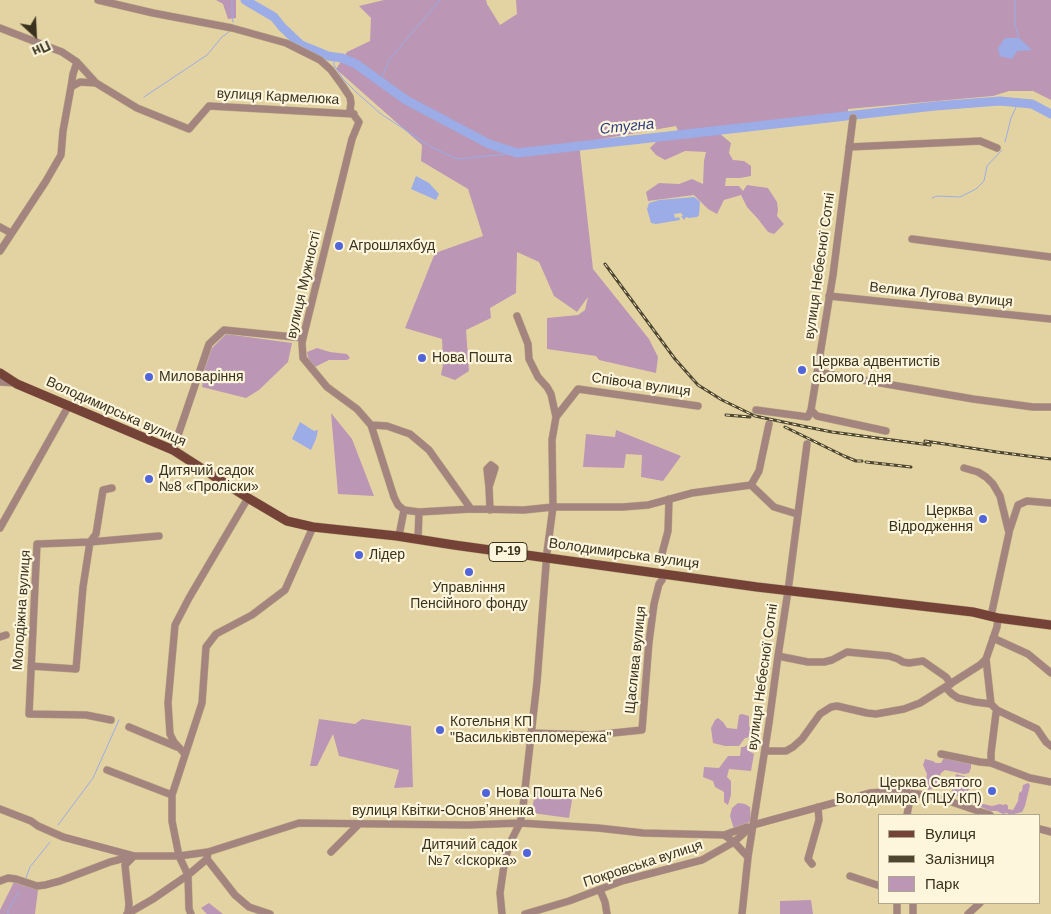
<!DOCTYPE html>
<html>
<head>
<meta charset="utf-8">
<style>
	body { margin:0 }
	#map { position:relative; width:1051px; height:914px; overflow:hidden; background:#e4d3a2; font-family:Helvetica,sans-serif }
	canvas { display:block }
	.legend { position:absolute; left:878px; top:814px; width:162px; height:90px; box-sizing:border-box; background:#fdf5dc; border:1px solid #afa790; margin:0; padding:6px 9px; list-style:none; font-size:15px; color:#39321e }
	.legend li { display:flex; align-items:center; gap:10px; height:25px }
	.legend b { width:25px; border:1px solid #afa790 }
	.north { position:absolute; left:10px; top:10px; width:50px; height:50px; -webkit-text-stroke:4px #fdf5dc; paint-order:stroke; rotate:155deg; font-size:14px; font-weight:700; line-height:20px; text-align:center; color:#39321e }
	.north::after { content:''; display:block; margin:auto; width:18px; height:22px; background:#39321e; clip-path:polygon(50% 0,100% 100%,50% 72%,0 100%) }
</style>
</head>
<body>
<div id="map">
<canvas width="1051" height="914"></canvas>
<ul class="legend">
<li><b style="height:6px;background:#754238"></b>Вулиця</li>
<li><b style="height:6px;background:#4e462e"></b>Залізниця</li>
<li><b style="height:14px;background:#bb97b5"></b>Парк</li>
</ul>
<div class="north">Пн</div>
</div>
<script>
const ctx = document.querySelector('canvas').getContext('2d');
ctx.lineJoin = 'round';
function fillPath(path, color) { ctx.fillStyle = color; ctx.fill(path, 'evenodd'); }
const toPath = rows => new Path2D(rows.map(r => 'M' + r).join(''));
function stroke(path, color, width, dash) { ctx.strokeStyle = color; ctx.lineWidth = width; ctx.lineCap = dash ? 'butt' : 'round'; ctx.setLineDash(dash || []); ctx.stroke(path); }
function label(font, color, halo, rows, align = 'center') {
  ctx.font = font + ' Helvetica,sans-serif'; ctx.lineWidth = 4.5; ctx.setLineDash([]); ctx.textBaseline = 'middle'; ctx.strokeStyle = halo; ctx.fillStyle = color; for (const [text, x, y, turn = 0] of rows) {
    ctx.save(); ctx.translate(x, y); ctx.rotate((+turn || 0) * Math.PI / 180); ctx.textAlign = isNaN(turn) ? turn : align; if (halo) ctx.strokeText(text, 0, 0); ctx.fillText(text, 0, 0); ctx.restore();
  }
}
fillPath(toPath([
	[216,0,236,0,236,18,228,19,223,4],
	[384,0,486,0,487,4,500,25,517,14,516,0,1051,0,1051,100,1033,91,1009,91,993,96,848,109,848,114,785,119,678,131,676,126,579,143,593,269,649,339,658,357,656,373,599,360,596,356,547,349,547,318,578,315,585,310,588,297,577,312,554,296,539,262,517,252,516,293,490,308,491,318,466,330,469,371,455,380,441,375,443,364,442,339,405,328,435,253,483,236,468,189,421,161,422,145,336,69,347,52,370,41,371,18,359,6],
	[719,133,731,143,729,153,733,160,744,161,751,166,751,176,740,178,726,178,725,186,739,186,743,191,747,185,768,188,777,202,778,210,777,216,784,224,774,234,768,232,758,219,747,207,741,195,724,200,717,214,708,209,694,195,648,201,646,192,659,183,679,184,692,179,703,184,704,161,706,152,685,151,665,160,656,155,650,148,658,140],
	[226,334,292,343,288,362,259,390,246,398,202,387,205,368,212,348],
	[317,348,330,352,347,354,350,358,347,360,329,360,315,367,309,362,307,352],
	[331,413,352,439,374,496,338,494],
	[616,430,681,456,663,481,641,477,642,455,626,454,624,468,583,467,586,434,615,437],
	[742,714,749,716,749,727,761,728,760,732,757,734,752,734,751,737,745,738,739,746,725,746,713,743,711,728,715,720,718,718,723,722,727,728,737,729,739,715],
	[319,719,355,724,362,719,411,726,413,787,394,788,399,770,339,756,333,734,317,766,310,766],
	[747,745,749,751,754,754,751,771,729,769,727,777,731,781,731,795,728,805,724,802,724,792,715,787,713,781,703,777,704,767,719,768,728,756,740,756,741,747,744,747],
	[945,756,971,762,971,768,969,773,964,774,945,770,941,773,936,787,929,790,925,787,927,774,923,765,925,759,933,761,936,763,941,763],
	[956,774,971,778,967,798,951,795],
	[1028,783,1030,785,1025,806,1022,812,1010,815,1007,813,1003,814,997,811,990,811,972,803,974,802,979,803,992,806,1000,804,1003,805,1006,804,1008,806,1008,809,1013,810,1018,801,1019,793,1022,791,1023,785],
	[535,789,573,794,569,818,532,813],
	[738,803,745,804,750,807,751,820,747,824,734,829,730,816,732,808],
	[14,882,38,890,35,914,0,914,0,910],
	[811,900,813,914,780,914,780,901],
	[209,903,223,914,207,914,201,908]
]), '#bb97b5');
fillPath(toPath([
	[1005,38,1019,38,1032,50,1017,51,1012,59,1000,56,998,48],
	[416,176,429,183,439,194,436,200,411,189],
	[694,197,698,200,700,202,699,215,697,217,689,218,686,217,684,220,681,216,683,216,681,213,674,214,675,218,679,217,680,220,656,224,651,223,647,209,649,203,659,200],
	[300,422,314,431,318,430,316,439,311,450,292,439]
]), '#9bace6');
stroke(toPath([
	[232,0,232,13,233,22],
	[1015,0,1015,24,1019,38],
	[334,58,334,65,343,79,356,92,381,114,433,148,457,159,517,153],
	[380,81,390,59,440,0],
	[144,97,207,55,222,37,229,32],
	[1005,142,1011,118,1018,103],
	[932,198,937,196,960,197,976,189,984,181,987,166,1002,150],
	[58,825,93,778,119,720],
	[26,878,30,867,50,842],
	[8,914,8,910,19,892]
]), '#9bace6', 1);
stroke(toPath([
	[245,0,274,17,282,27,301,45,328,56,342,58,356,64,406,100,489,144,517,153,935,106,1000,101,1032,104,1051,114]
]), '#9bace6', 9);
const minor = toPath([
	[98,0,153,13,232,28,286,43,320,60,331,70,342,85,350,97,351,103,350,110,359,122,352,139,303,338,302,343,303,358,327,387,357,409,371,425,394,497,398,505,404,510],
	[0,28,62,52,77,62,96,83,137,108,189,129,209,106,354,114],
	[71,87,80,82,96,83],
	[849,147,980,141,997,148],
	[0,227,11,233],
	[912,239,1051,257],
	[0,251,46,181,61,155,63,131,71,87,73,74,77,62],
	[829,296,1051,319],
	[517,316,528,344,529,359,538,377,547,387,551,394,556,417],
	[817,372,973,399,1033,407,1051,407],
	[0,382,15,383],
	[756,410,808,417,811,410,833,275,853,118],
	[811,410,817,416,886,431],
	[371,425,387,426,410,434,429,450,471,509],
	[173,450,209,344,224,330,303,338],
	[964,468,978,472,986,477,993,484,1000,496,1009,533,991,616],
	[751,485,774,507,797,514],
	[489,487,487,469,491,465,495,468,489,487,490,510],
	[419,512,471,509,524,510,553,507,623,507,648,505,692,493,751,485,759,471,769,424],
	[0,528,69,405],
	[1009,532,1018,505,1027,501,1051,503],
	[399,536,404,510,419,512,418,539],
	[660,561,668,531,669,499],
	[0,637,6,635],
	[993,638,1028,654,1051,673],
	[778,656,808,662,824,662,832,660,847,652,889,656,898,659,903,662,909,663,923,661,946,677,951,684],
	[986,659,991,704],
	[31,666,76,669,83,587,90,542,96,534,103,490,112,488],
	[946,688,952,694,958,698,975,702,991,704,997,710,1037,729,1046,742,1051,746],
	[111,720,86,715,29,714,37,544,90,542,159,536],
	[129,727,177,747],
	[531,733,593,735,642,730,649,642,654,604,659,584,662,580,664,574],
	[765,751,786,751,793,747,802,739,820,714,831,707,837,706,867,713,876,714,904,709,920,703,980,665,986,659,997,627,998,618],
	[185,754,174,742,170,734,168,703,175,625,189,598,248,498],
	[941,754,980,762,991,763,1030,778,1051,782],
	[991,763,991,753,996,713,997,710],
	[107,770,172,795],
	[0,809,31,821,38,826,63,837,134,856,179,856,208,852,299,823,468,825,520,823,598,828,643,833,724,835,734,842,748,857],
	[907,815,911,793],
	[1040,829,1051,832],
	[724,835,747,827],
	[331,852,359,824],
	[207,859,235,895,249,907,270,914],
	[812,864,808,859,819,820,818,807],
	[850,876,880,886],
	[0,881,8,878,16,879,37,886,45,885,60,881,110,862,133,856],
	[600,890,605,902,607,914],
	[913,903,913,914],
	[128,913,129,904,125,865,132,858],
	[127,914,153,899,188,875,207,859,208,852],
	[191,914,189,909,188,875,179,856,172,821,172,795,202,703,206,647,216,634,252,615,285,590,313,527],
	[502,914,500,893,504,865,509,845,520,823,523,807,537,682,547,552,553,507,552,440,556,417,578,389,698,406],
	[525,914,569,901,622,881,702,860,734,842,753,825,870,793,897,791,937,797,990,815],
	[742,914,748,857,769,723,778,656,788,591,807,444],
	[897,914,897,903],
	[968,914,980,903]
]);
const major = toPath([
	[0,373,17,384,173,450,248,498,287,521,313,527,397,536,454,545,757,587,973,612,998,618,1051,625]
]);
stroke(minor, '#beb085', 8);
stroke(major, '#beb085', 10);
stroke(minor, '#a3847e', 7);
stroke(major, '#754238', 9);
const rail = toPath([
	[605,264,675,359,698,385,722,400,755,416,807,427,832,432,930,445],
	[726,415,750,417],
	[785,427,844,456,856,461,862,461],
	[925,441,997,452,1051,459],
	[866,462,911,467]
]);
stroke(rail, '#4e462e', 3);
stroke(rail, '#fdf5dc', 1, [4]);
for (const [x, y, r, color] of [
	[339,246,5,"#5065da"],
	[422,358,5,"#5065da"],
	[802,370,5,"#5065da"],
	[149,377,5,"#5065da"],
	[149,479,5,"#5065da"],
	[983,519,5,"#5065da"],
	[359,555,5,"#5065da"],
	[469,572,5,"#5065da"],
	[440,730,5,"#5065da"],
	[992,791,5,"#5065da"],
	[486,793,5,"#5065da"],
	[527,853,5,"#5065da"]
]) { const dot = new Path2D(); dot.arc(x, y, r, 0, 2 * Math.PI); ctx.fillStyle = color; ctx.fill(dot); stroke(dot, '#fdf5dc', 2); }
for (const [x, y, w] of [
	[508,552,38]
]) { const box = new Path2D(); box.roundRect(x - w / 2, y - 9.5, w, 19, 4); ctx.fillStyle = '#fdf5dc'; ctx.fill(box); stroke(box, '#39321e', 1); }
label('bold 12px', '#39321e', null, [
	["Р-19",508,552]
]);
label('14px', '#39321e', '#fdf5dc', [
	["вулиця Кармелюка",278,97,3],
	["вулиця Небесної Сотні",820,266,-82],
	["вулиця Мужності",304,285,-77],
	["Велика Лугова вулиця",941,295,6],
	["Співоча вулиця",641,385,8],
	["Володимирська вулиця",116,412,24],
	["Володимирська вулиця",624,554,8],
	["Молодіжна вулиця",22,610,-86],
	["Щаслива вулиця",636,660,-84],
	["вулиця Небесної Сотні",763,677,-82],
	["вулиця Квітки-Основʼяненка",443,811],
	["Покровська вулиця",643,864,-18]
]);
label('14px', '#39321e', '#fdf5dc', [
	["Агрошляхбуд",349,246],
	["Нова Пошта",432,358],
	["Церква адвентистів",812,362],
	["сьомого дня",812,378],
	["Миловаріння",159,377],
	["Дитячий садок",159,471],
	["№8 «Проліски»",159,487],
	["Церква",973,511,"right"],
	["Відродження",973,527,"right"],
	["Лідер",369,555],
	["Управління",469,588,"center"],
	["Пенсійного фонду",469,604,"center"],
	["Котельня КП",450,722],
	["\"Васильківтепломережа\"",450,738],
	["Церква Святого",982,783,"right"],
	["Володимира (ПЦУ КП)",982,799,"right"],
	["Нова Пошта №6",496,793],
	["Дитячий садок",517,845,"right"],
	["№7 «Іскорка»",517,861,"right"]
], 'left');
label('italic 15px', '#2f3c81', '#fdf5dc', [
	["Стугна",627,127,-6]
]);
</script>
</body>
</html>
